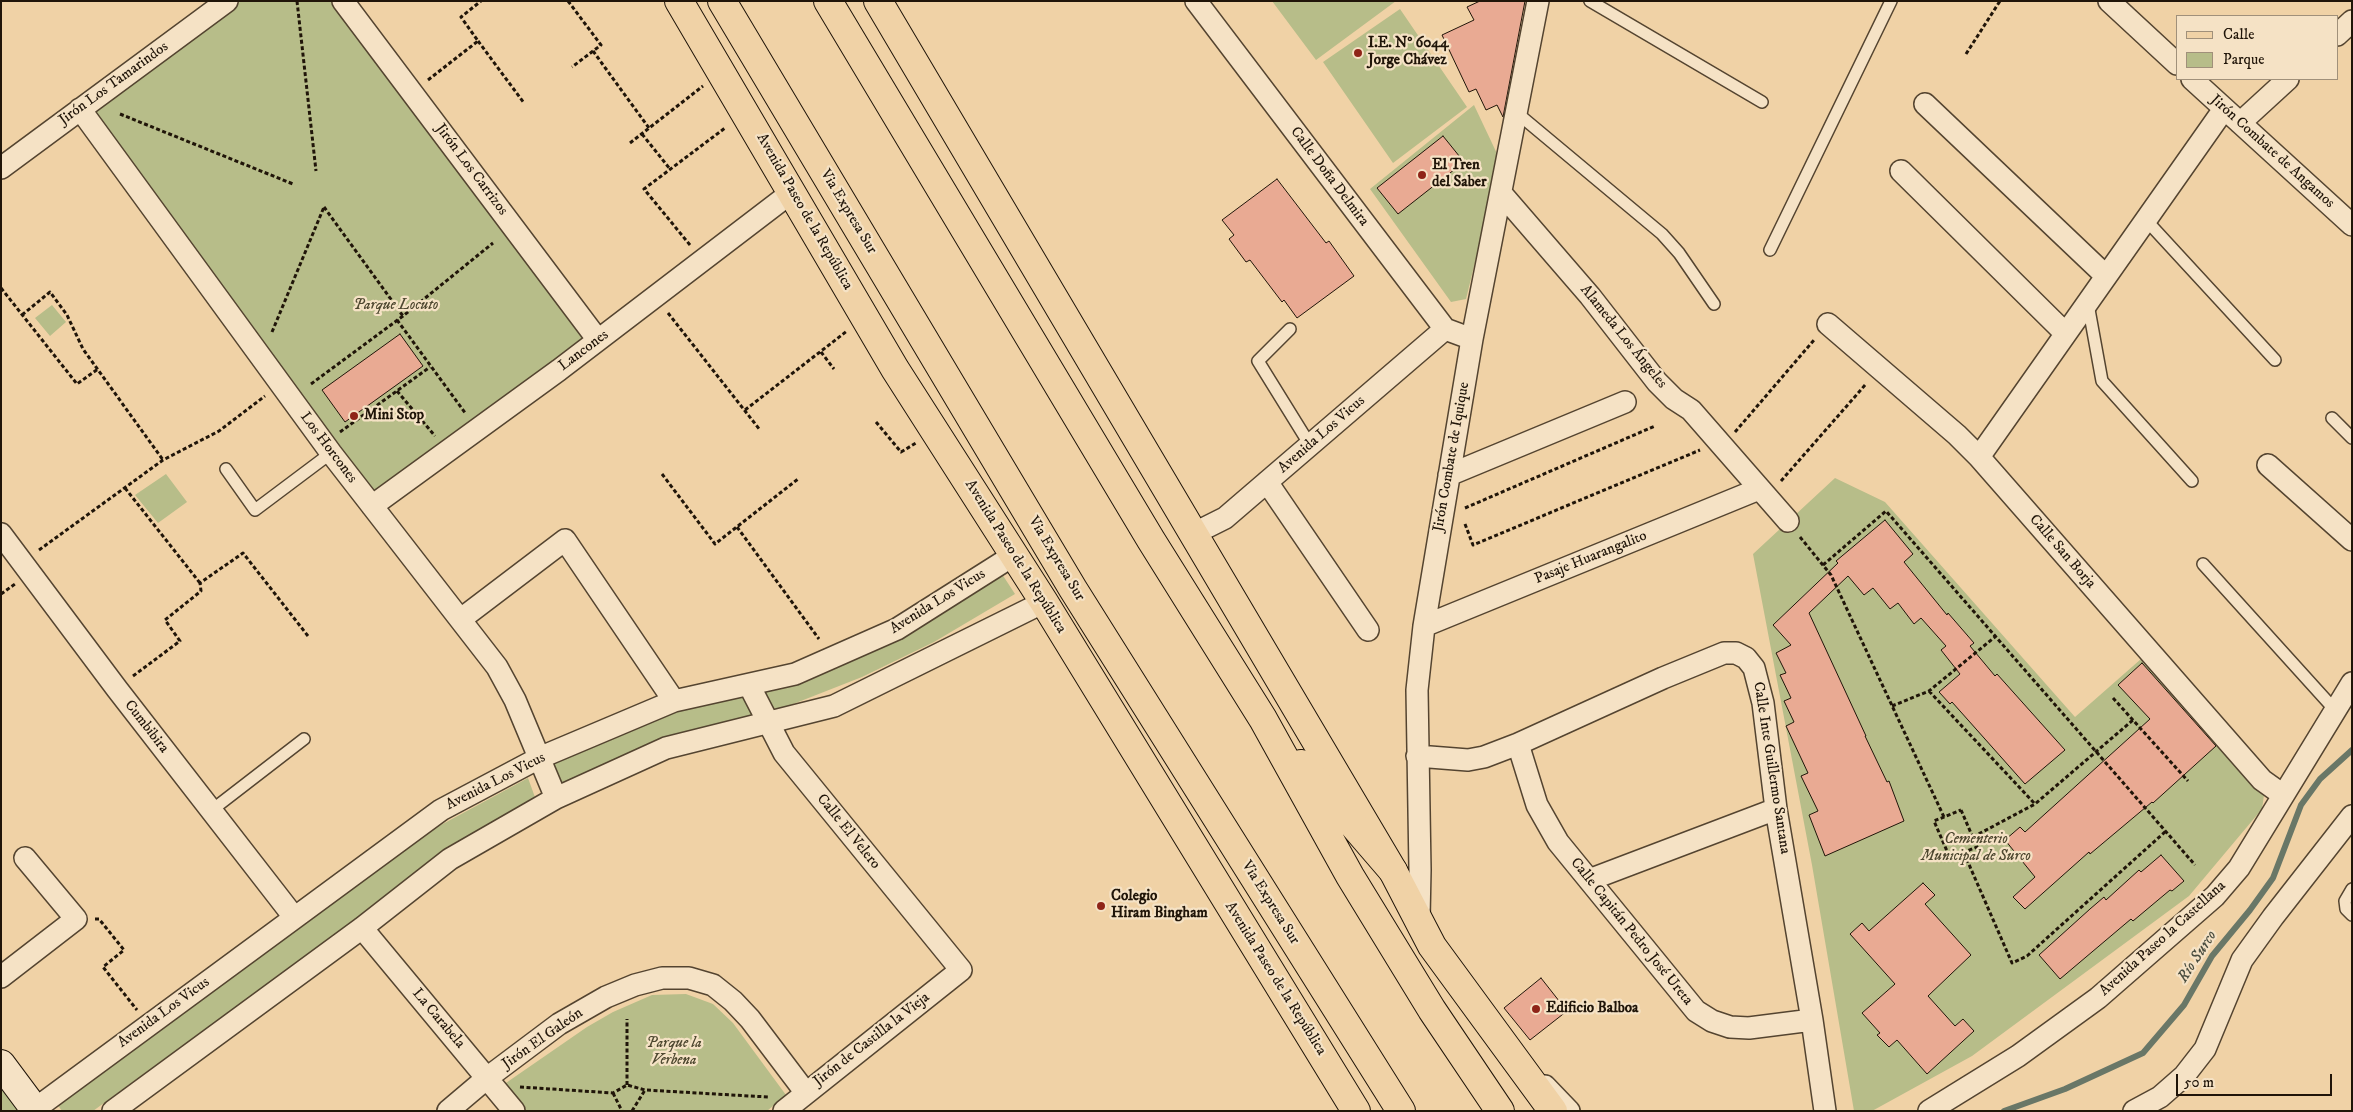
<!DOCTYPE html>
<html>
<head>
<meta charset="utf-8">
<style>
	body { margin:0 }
	#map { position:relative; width:2353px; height:1112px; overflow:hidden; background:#f0d2a6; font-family:"IM FELL DW Pica",serif }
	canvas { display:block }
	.frame { position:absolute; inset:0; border:2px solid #201509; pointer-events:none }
	.legend { position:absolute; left:2176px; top:15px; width:162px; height:65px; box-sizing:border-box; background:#f5e2c5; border:1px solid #a0907a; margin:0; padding:6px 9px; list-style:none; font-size:15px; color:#201509 }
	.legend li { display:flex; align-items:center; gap:10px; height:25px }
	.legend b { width:25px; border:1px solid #a0907a }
	.scale { position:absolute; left:2176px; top:1074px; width:156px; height:22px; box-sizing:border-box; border:2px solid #201509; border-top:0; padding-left:6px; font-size:15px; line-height:18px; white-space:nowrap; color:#201509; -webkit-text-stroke:4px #f5e2c5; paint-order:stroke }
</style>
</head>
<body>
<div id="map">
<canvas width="2353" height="1112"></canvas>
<div class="frame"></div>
<ul class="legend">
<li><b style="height:6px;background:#f0d2a6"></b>Calle</li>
<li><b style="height:14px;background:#b7bd89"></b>Parque</li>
</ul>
<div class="scale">50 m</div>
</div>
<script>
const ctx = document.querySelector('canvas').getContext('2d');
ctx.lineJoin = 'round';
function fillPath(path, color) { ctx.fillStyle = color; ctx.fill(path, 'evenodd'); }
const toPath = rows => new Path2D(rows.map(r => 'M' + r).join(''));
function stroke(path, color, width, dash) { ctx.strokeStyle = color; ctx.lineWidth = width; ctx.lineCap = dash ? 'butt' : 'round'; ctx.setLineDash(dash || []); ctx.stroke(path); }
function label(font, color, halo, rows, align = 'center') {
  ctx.font = font + ' "IM FELL DW Pica",serif'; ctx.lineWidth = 4.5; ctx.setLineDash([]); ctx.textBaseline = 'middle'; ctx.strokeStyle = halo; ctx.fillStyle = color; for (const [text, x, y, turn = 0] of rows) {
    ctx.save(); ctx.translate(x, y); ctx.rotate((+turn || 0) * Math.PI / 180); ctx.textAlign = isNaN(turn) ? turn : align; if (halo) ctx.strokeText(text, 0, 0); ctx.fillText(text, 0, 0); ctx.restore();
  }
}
fillPath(toPath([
	[241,1,333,1,585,339,372,496,93,113],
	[1272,1,1396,1,1316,60],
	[1400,9,1467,107,1393,163,1323,62],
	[1474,105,1500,160,1466,299,1451,302,1370,189],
	[52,305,66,322,50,336,35,318],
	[166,474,187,502,158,523,135,495],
	[1835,478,1885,502,2075,717,2141,659,2264,795,2262,809,2189,896,1972,1056,1872,1111,1854,1111,1812,865,1753,554],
	[1000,571,1015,594,934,642,862,677,783,708,773,708,765,692,767,688],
	[745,691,758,718,563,790,552,759,674,707],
	[528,778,536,800,447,847,367,911,93,1111,62,1111,57,1104,439,826],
	[686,994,713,1004,733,1023,786,1095,767,1111,525,1111,503,1085,587,1027,613,1012,652,995],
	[1,1075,25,1106,18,1111,1,1111]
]), '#b7bd89');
stroke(toPath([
	[2004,1111,2065,1089,2143,1053,2184,1005,2212,956,2250,910,2273,878,2301,805,2320,779,2352,750]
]), '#697767', 6);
const building = toPath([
	[1480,1,1525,1,1503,117,1497,105,1486,110,1476,89,1469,92,1442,35,1474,20,1467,7,1480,1],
	[1443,136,1464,162,1398,214,1377,188,1443,136],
	[1277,179,1326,243,1329,241,1354,276,1297,318,1284,300,1282,302,1250,260,1246,262,1229,239,1234,235,1222,220,1277,179],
	[400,334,423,366,345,422,322,390,400,334],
	[1885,520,1913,554,1904,562,1947,615,1948,613,1974,643,1970,646,1995,676,1997,674,2065,750,2025,784,1952,702,1950,704,1939,692,1960,674,1941,650,1946,646,1921,618,1914,624,1898,603,1890,609,1873,588,1864,595,1848,576,1809,613,1866,736,1865,736,1887,782,1889,781,1904,821,1825,856,1809,815,1818,811,1801,776,1808,773,1786,726,1794,722,1784,701,1791,698,1780,675,1786,673,1776,653,1791,645,1773,625,1838,563,1836,561,1885,520],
	[2142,663,2216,746,2153,803,2152,802,2090,854,2089,852,2025,909,2013,897,2035,877,2005,840,2020,827,2025,832,2150,719,2118,685,2142,663],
	[2161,855,2184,881,2172,891,2170,890,2133,921,2131,919,2060,979,2039,955,2090,909,2104,897,2106,900,2139,870,2141,872,2161,855],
	[1923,883,1935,895,1925,904,1971,955,1928,996,1955,1026,1963,1019,1974,1031,1927,1074,1897,1040,1889,1047,1877,1035,1880,1033,1862,1013,1895,984,1850,934,1862,923,1869,931,1923,883],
	[1541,978,1567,1011,1530,1040,1504,1008,1541,978]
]);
fillPath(building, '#e9aa93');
stroke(building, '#201509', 1);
const lane = toPath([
	[1590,1,1762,102],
	[1517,113,1662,234,1679,253,1714,304],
	[2146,220,2275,360],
	[1770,250,1891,1],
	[2088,304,2102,381,2192,481],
	[1290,329,1258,361,1310,445],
	[2332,418,2352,438],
	[226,469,255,510,331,453],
	[2203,564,2335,710],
	[212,810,304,739],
	[2352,889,2345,901,2346,909,2352,915]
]);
const street = toPath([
	[343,1,598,340],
	[1196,1,1445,329,1472,339],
	[2109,1,2177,64],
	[2337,35,2352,21],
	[2192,79,2352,225],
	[1925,104,2106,276],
	[80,109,331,453,497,667,515,700,556,798],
	[2240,123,2288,79],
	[1,168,227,1],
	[1901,171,2065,333],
	[1501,193,1590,296,1657,382,1674,399,1691,410,1788,521],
	[1828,324,1957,435,1979,457,2262,780,2283,795],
	[1979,457,2224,109],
	[2268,465,2352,540],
	[1449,475,1625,402],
	[1267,482,1368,630],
	[372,506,559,370,792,192],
	[1195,533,1225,518,1445,329],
	[1,534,117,689,294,917],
	[461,619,565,540,674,701],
	[1424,626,1759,489],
	[749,685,784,753,961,970,784,1111],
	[1518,744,1537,805,1558,842,1696,1011,1712,1021,1730,1027,1749,1028,1812,1020],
	[1417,756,1468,760,1484,757,1518,744,1663,678,1724,653,1736,653,1746,658,1754,668,1763,703,1776,809,1812,1020,1825,1111],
	[1589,880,1776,809],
	[1419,918,1420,870,1417,690,1424,626,1472,339,1538,1],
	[362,928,514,1111],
	[1,977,76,919,25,858],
	[1545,1086,1569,1111],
	[35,1109,441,810,539,758,674,701,795,674,897,629,1014,555],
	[113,1111,362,928,450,859,556,798,666,748,834,706,1044,602],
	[448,1111,487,1078,559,1024,606,997,635,985,662,978,689,978,713,985,733,1001,750,1019,806,1093],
	[1929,1111,2018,1056,2098,998,2215,896,2239,868,2352,683],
	[2134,1111,2160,1097,2184,1076,2205,1049,2242,960,2273,917,2352,816]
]);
const secondary = toPath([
	[1,1064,36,1111]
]);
const primary = toPath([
	[679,1,895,369,1044,602,1356,1111],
	[878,1,1393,871,1432,946,1553,1111]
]);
const highway = toPath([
	[722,1,1073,589,1401,1111],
	[828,1,1151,540,1263,719,1350,876,1432,1010,1500,1111],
	[1301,764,1393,871]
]);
stroke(lane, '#544430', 14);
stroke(street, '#544430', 24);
stroke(secondary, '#201509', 30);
stroke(primary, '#201509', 30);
stroke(highway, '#201509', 30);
stroke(toPath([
	[297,1,316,171],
	[568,1,601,45,572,67],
	[478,41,524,103],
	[593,51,649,128],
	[1966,54,2000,1],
	[428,80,478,41,461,17,481,1],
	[120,114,293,184],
	[642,134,670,169],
	[630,143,703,86],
	[324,207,403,316],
	[690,245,644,189,725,128],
	[1,288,77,384,98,369],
	[668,313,760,430],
	[22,315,50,292,67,315,83,349,163,460],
	[397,320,466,414],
	[272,332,324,207],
	[821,352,834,369],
	[311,384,403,316,493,243],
	[397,391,435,436],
	[745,410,847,331],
	[876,422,901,452,916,443],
	[340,432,430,367],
	[1735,432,1814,340],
	[662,474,715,544,798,479],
	[1781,481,1866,384],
	[125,488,200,583],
	[1465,508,1655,426],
	[1465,524,1473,545,1700,450],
	[737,527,819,639],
	[1800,537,1831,575,1944,817],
	[39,550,163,460,219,431,265,396],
	[1823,565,1886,511,2195,865],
	[1,594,15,584],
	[133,676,180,641,165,620,201,591,200,583,243,553,308,636],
	[1929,691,2035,804],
	[2113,698,2188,781],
	[1892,706,1929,691,1996,636],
	[1961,810,1977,847,1950,858,1934,821,1961,810],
	[1973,837,2035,804,2133,720],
	[1964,853,2012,963,2027,956,2166,831],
	[95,919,99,919,124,950,103,967,137,1010],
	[627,1085,627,1019],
	[520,1087,613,1093,627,1085,645,1090,768,1097],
	[613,1093,622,1111],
	[632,1111,645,1090]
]), '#201509', 3, [4, 2.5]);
stroke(lane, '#f5e2c5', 11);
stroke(street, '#f5e2c5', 21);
stroke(secondary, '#f5e2c5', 28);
stroke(primary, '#f0d2a6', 28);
stroke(highway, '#f0d2a6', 28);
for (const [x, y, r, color] of [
	[1358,53,5,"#8f2418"],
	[1422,175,5,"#8f2418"],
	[354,416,5,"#8f2418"],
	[1101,906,5,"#8f2418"],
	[1536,1009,5,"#8f2418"]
]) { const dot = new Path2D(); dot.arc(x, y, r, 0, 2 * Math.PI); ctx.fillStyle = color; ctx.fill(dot); stroke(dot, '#f5e2c5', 2); }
label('bold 15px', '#201509', '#f5e2c5', [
	["I.E. N° 6044",1368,44],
	["Jorge Chávez",1368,61],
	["El Tren",1432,166],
	["del Saber",1432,183],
	["Mini Stop",364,416],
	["Colegio",1111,897],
	["Hiram Bingham",1111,914],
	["Edificio Balboa",1546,1009]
], 'left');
label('15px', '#201509', '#f5e2c5', [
	["Jirón Los Tamarindos",114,84,-36],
	["Jirón Combate de Angamos",2272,152,42],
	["Jirón Los Carrizos",471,170,53],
	["Calle Doña Delmira",1329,177,53],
	["Avenida Paseo de la República",804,212,60],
	["Via Expresa Sur",848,212,59],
	["Alameda Los Ángeles",1623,337,51],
	["Lancones",584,351,-37],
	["Avenida Los Vicus",1322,435,-41],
	["Los Horcones",328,448,53],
	["Jirón Combate de Iquique",1452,457,-80],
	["Calle San Borja",2062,552,49],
	["Avenida Paseo de la República",1015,557,58],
	["Pasaje Huarangalito",1591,558,-22],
	["Via Expresa Sur",1056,559,59],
	["Avenida Los Vicus",938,602,-32],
	["Cumbibira",146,727,52],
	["Calle Inte Guillermo Santana",1771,768,81],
	["Avenida Los Vicus",496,782,-27],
	["Calle El Velero",848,832,51],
	["Via Expresa Sur",1270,903,58],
	["Calle Capitán Pedro José Ureta",1631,932,51],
	["Avenida Paseo la Castellana",2163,939,-42],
	["Avenida Paseo de la República",1275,979,58],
	["Avenida Los Vicus",164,1013,-36],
	["La Carabela",438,1019,50],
	["Jirón El Galeón",543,1039,-35],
	["Jirón de Castilla la Vieja",872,1040,-38]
]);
label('italic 15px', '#4d472f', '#f5e2c5', [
	["Parque Locuto",396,306],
	["Cementerio",1976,840],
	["Municipal de Surco",1976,857],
	["Parque la",674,1044],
	["Verbena",674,1061]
]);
label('italic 16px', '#4b4e40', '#f5e2c5', [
	["Río Surco",2198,957,-57]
]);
</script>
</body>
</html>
